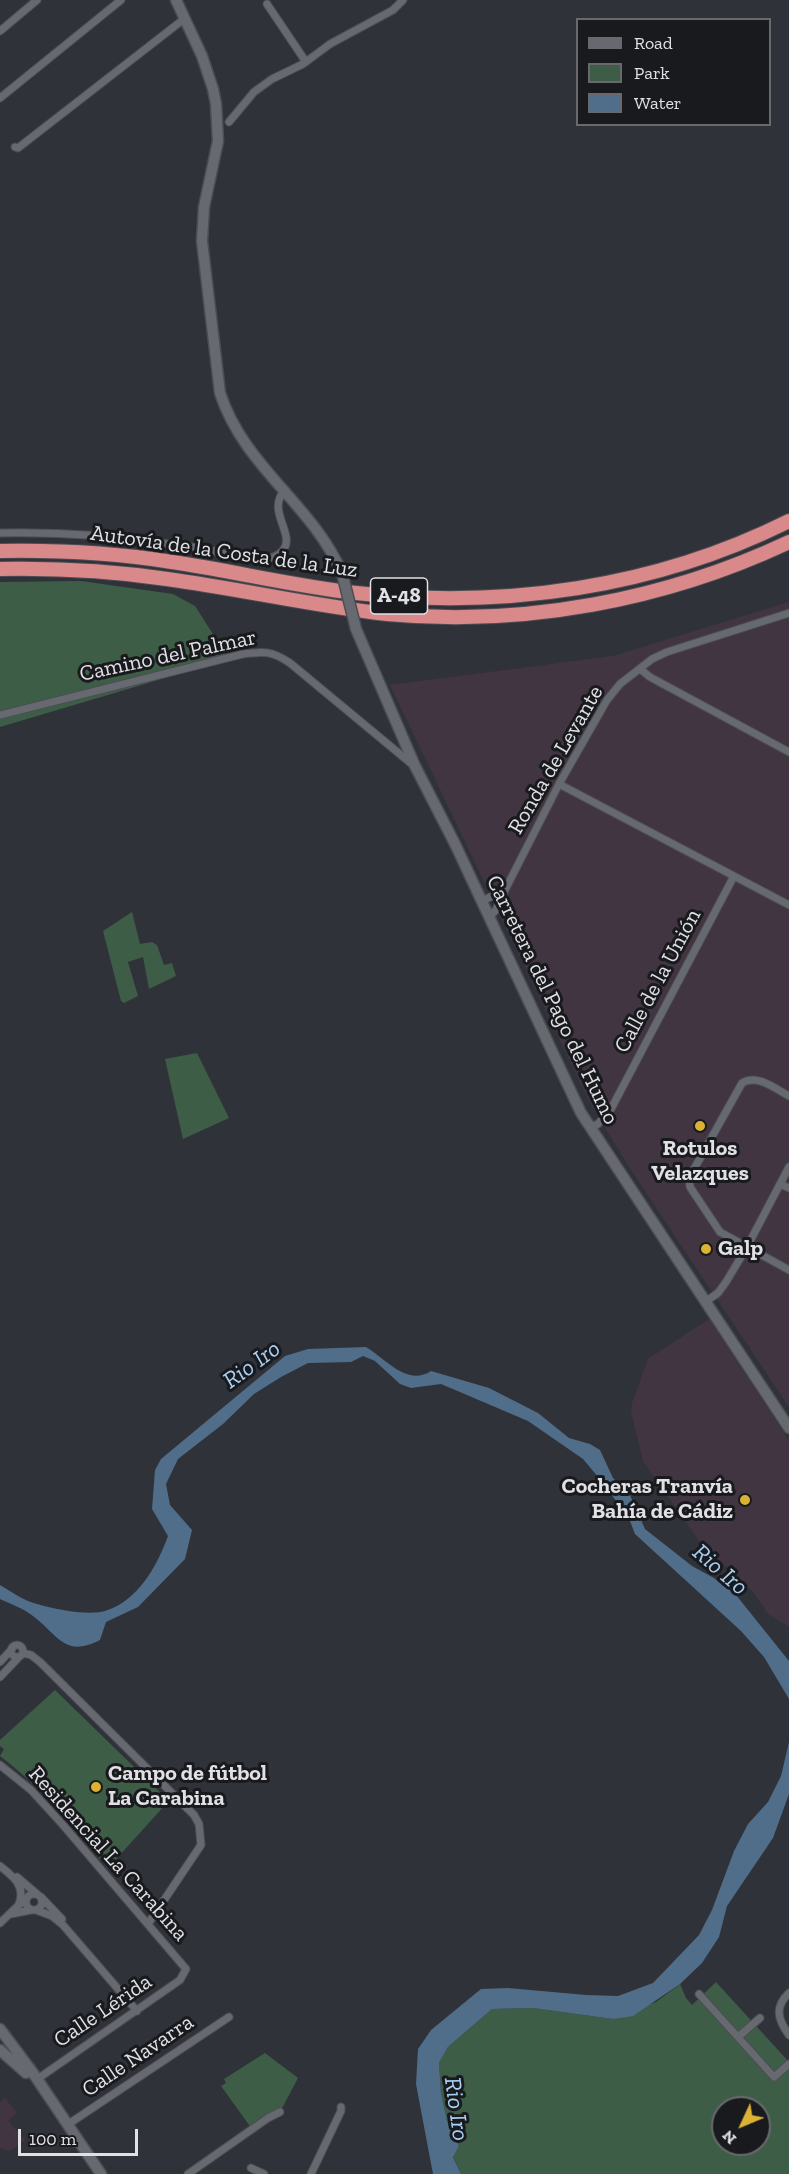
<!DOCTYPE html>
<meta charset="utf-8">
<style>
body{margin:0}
#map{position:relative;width:789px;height:2174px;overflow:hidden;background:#303239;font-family:"Zilla Slab",serif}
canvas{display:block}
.legend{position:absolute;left:576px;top:18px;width:195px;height:108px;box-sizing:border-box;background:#191a1d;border:2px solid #69696d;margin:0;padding:8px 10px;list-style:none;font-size:18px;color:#e0e0e5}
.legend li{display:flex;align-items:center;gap:12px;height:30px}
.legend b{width:30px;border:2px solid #69696d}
.north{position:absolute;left:711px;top:2096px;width:60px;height:60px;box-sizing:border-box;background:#191a1d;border:2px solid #69696d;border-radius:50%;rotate:226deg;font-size:16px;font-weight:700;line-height:24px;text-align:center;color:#e0e0e5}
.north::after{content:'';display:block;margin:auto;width:21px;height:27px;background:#dbb233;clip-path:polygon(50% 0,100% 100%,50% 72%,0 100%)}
.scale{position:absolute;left:18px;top:2129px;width:120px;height:27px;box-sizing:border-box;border:3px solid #e0e0e5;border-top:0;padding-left:8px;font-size:18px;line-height:21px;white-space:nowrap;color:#e0e0e5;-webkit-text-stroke:4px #191a1d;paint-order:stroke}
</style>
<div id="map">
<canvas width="789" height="2174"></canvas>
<ul class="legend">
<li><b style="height:8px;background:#676971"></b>Road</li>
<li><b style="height:16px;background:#3e5d47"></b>Park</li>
<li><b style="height:16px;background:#506d89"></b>Water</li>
</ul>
<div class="north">N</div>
<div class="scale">100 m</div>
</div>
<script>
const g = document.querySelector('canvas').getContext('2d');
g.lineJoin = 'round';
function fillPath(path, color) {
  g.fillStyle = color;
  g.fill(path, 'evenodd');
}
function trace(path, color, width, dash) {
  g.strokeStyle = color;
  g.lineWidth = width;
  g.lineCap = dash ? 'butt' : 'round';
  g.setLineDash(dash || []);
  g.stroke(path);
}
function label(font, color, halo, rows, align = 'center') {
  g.font = font + ' "Zilla Slab",serif';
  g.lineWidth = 6;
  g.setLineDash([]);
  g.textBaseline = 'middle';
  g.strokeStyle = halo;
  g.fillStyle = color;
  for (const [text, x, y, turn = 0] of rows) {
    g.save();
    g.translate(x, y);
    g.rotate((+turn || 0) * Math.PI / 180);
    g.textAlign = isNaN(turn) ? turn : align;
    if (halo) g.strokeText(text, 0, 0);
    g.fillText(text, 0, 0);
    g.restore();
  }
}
fillPath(new Path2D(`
 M789,602v805l-158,-237 -40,-65 -201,-420 223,-29z
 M709,1319l80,122v186l-21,-13 -14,-21 -55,-52 -56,-80 -12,-50 1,-8 16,-44z
 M5,2098l12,15 -9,8 17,19 -15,11 -10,-3v-45z`), '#423542');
fillPath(new Path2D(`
 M81,581l92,13 22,12 34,53 -229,68v-145z
 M132,912l8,32 12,-2 5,3 7,20 8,-2 4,13 -27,13 -6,-32 -15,5 10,34 -14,7 -3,-2 -18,-70z
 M197,1053l32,65 -46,21 -18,-80z
 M55,1690l111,108v6l-58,64c-34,-40 -66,-80 -108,-112l4,-7 -4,-3v-6z
 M716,1982l73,80v112h-328l-8,-18 6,-10 -12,-25 -6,-28 -2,-30 9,-16 44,-38 41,-1 80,11 43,-17 24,-18 6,14 6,7zM723,2108h36v36h-36z
 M265,2053l33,25 -18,34 -28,17 -31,-43 5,-3 -2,-4z`), '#3e5d47');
fillPath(new Path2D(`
 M366,1347c19,11 41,40 65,24l58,17 49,25 31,25 21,6 10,6 13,28 17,17 15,34 47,37 22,12 22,17 53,66v38l-25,-42 -23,-26 -106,-97 -5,-13 -26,-37 -21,-25 -55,-38 -87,-37 -30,4 -11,-4 -25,-23 -12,-5 -12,6 -43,1 -27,14 -27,17 -31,30 -45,35 -12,25 4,21 22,25 -7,29 -47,48 -32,15 -6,18c-35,18 -41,-4 -67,-24 -9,-7 -22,-12 -33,-17v-14c12,7 24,16 37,19 17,5 51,12 68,7 33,-10 52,-45 63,-75l-16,-27 3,-39 6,-11 124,-103 23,-7z
 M789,1742v52l-16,44 -46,68 -8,31 -17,26 -22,21 -47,32 -20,3 -80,-11 -41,1 -44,38 -9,16 2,30 6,28 12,25 -6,11 8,17h-28l-17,-90 2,-35 13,-19 50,-41 27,-1 78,7 32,1 35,-13 46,-48 13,-25 22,-59 14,-27 20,-22 13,-26z`), '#506d89');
const street = new Path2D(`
 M267,4l39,58
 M0,31l37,-31
 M0,98l121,-98
 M229,122l25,-30 18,-13 31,-15 27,-20 63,-34 10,-10
 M15,147l3,1 166,-129
 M0,533c57,-1 111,2 168,11 15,2 30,3 45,7 20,4 48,16 66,3 22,-16 -14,-41 5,-63
 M640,669l10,8 139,75
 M0,715l243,-61c21,-3 29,-3 47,9l123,102
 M559,784l230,121
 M482,901l23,-11
 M489,917l7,-7 9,-20 54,-106 48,-84 13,-16 32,-25 15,-7 122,-39
 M789,1096c-15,-8 -31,-22 -47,-13l-53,95 1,9 30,45 69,38
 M590,1128l8,-4 13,-15 123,-233
 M780,1184l9,4
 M705,1302l13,-9 8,-11 21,-35 42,-80
 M11 1651a6 6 0 1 1 12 0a6 6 0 1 1-12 0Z
 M23,1653l8,2 9,7 154,153 5,9 2,21 -53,79
 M0,1662l12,-13
 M0,1677l19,-20
 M0,1765l31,25 32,35 123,144 -6,11 -144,100
 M0,1866c13,10 26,20 19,38
 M17,1877l21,18
 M26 1902a8 8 0 1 1 16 0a8 8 0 1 1-16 0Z
 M41,1897l21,22
 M36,1910l16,6 11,9 74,86
 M11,1914l20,-4
 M0,1923l22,-21
 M789,1993c-15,14 -11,27 0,42
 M699,1994l75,83 15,-13
 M738,2037l22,-19
 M67,2125l162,-108
 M251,2168l13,6
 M188,2174l80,-56 12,-6
 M311,2174l30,-63v-4`);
const secondary = new Path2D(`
 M176,0l26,56 11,33 3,15 2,37 -14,66 -2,34 18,152c24,74 92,111 122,180
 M356,629l59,137 40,78 126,269 208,315
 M0,2029l33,44 68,101
 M0,2050l26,23`);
const highway = new Path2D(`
 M0,551c58,-1 115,2 172,11 61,9 122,24 184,31 148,16 299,-5 433,-72
 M0,569c56,-1 112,2 167,10 74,10 146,27 220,35 136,13 279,-14 402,-72`);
trace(street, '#4c4d53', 9);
trace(secondary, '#4c4d53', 13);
trace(highway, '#4c4d53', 16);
trace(street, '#676971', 7);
trace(secondary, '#676971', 10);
trace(highway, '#d9898a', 14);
const secondaryBridge = new Path2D(`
 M342,573l14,56`);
trace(secondaryBridge, '#4c4d53', 13, []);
trace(secondaryBridge, '#676971', 10);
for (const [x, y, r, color] of [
 [700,1126,6,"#dbb233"],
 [706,1249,6,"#dbb233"],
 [745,1500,6,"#dbb233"],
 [96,1787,6,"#dbb233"]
]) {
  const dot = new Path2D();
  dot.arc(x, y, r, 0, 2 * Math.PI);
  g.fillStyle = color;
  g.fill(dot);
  trace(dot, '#191a1d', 2);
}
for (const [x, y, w] of [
 [399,596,57]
]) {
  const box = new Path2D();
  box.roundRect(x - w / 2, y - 18, w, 36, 4.5);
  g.fillStyle = '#191a1d';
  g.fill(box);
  trace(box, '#e0e0e5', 1.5);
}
label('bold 21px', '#e0e0e5', null, [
 ["A-48",399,596]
]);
label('22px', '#e0e0e5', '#191a1d', [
 ["Autovía de la Costa de la Luz",224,552,8],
 ["Camino del Palmar",168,656,-12],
 ["Ronda de Levante",556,760,-60],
 ["Calle de la Unión",658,981,-62],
 ["Carretera del Pago del Humo",552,1000,64],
 ["Residencial La Carabina",108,1854,48],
 ["Calle Lérida",103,2011,-34],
 ["Calle Navarra",138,2056,-34]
]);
label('bold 22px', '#e0e0e5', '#191a1d', [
 ["Rotulos",700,1149,"center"],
 ["Velazques",700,1174,"center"],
 ["Galp",718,1249],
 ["Cocheras Tranvía",733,1487,"right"],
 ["Bahía de Cádiz",733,1512,"right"],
 ["Campo de fútbol",108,1774],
 ["La Carabina",108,1799]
], 'left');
label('italic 24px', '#a8d0f6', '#191a1d', [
 ["Rio Iro",252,1365,-36],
 ["Rio Iro",720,1570,41],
 ["Rio Iro",456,2109,82]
]);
</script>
